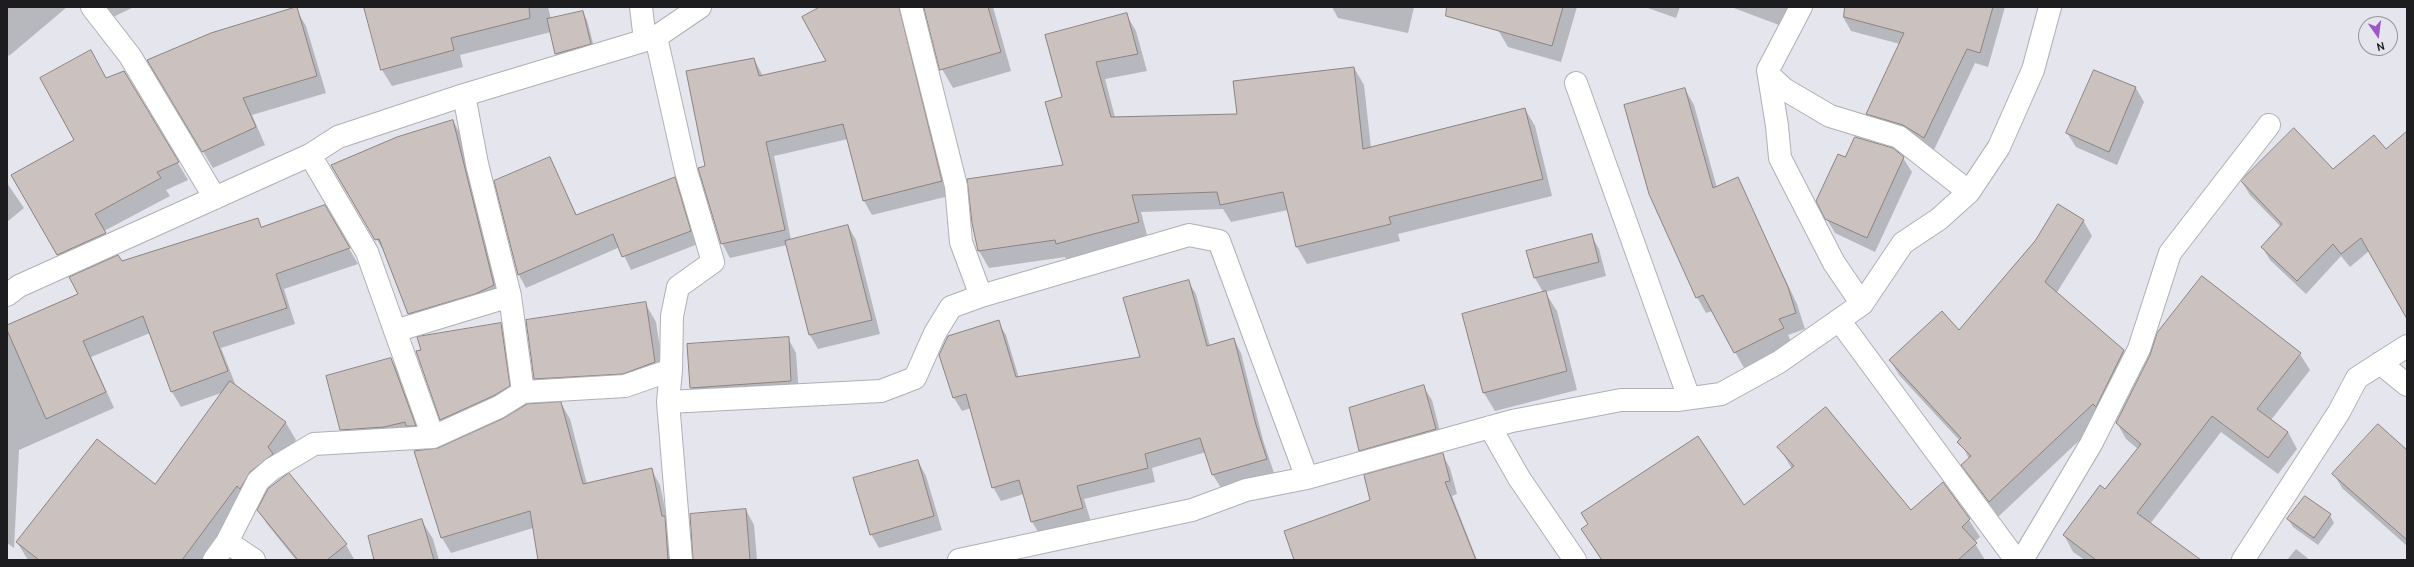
<!DOCTYPE html>
<style>
body{margin:0}
#map{position:relative;width:2414px;height:567px;overflow:hidden;background:#e5e5ee;font-family:Cabin,sans-serif}
canvas{display:block}
.frame{position:absolute;inset:0;border:8px solid #1d1d20;pointer-events:none}
.north{position:absolute;left:2358px;top:16px;width:40px;height:40px;box-sizing:border-box;background:#e5e5ee;border:1px solid #95959c;border-radius:50%;rotate:166deg;font-size:11px;font-weight:700;line-height:16px;text-align:center;color:#1d1d20}
.north::after{content:'';display:block;margin:auto;width:14px;height:18px;background:#9e56c9;clip-path:polygon(50% 0,100% 100%,50% 72%,0 100%)}
</style>
<div id="map">
<canvas width="2414" height="567"></canvas>
<div class="frame"></div>
<div class="north">N</div>
</div>
<script>
const g = document.querySelector('canvas').getContext('2d');
g.lineJoin = 'round';
function fillPath(path, color) {
  g.fillStyle = color;
  g.fill(path, 'evenodd');
}
function trace(path, color, width, dash) {
  g.strokeStyle = color;
  g.lineWidth = width;
  g.lineCap = dash ? 'butt' : 'round';
  g.setLineDash(dash || []);
  g.stroke(path);
}
fillPath(new Path2D(`
 M7,7h60l-58,49 -2,-3z
 M105,7h29l-21,10z
 M365,7h183l3,12 32,-7 4,8 8,31 -35,10 -4,-7 -5,-22 -91,23 3,12 -71,19 -10,-16z
 M822,7h47l62,116 18,73 -77,19 -8,-14 -16,-62 -74,17 17,84 57,-14 8,14 24,94 -62,15 -8,-14 -23,-90 -57,13 -8,-15 -15,-77 47,-107 9,17 64,-15z
 M924,7h69l18,64 -58,17 -11,-19z
 M1332,7h82l-6,26 -70,-15z
 M1505,7h72l-16,55 -53,-15 -10,-17z
 M1645,7h35l-4,11z
 M1731,7h65l-9,21z
 M1846,7h159l-17,60 -13,-4 -42,89 -58,-24 -8,-14 33,-70 -49,-13 -8,-14z
 M296,9l10,17 20,67 -74,22 13,30 -52,23 -55,-90z
 M1126,14l10,17 11,40 -42,8 10,38 123,-2 116,-47 10,17 7,63 154,-39 10,17 17,70 -154,38 2,7 -93,23 -10,-17 -9,-37 -57,12 -8,-13 -82,3 7,27 -81,22 -2,-4 -76,11 -10,-17 -6,-28 91,-58 -1,-67z
 M2094,71l42,17 8,14 -27,63 -41,-18 -9,-14z
 M124,72l64,108 -22,10 4,6 -66,35 11,20 -48,21 -54,-97 62,-35z
 M1685,89l9,16 23,83 20,-10 60,126 8,25 -17,6 4,9 -48,24 -32,-57 -6,2 -9,-16z
 M453,121l9,16 41,165 -85,28 -9,-16 -23,-59 -53,-89z
 M2407,148v168l-38,-65 -19,16 -9,-11 -35,38 -36,-34 -8,-13 19,-20 -31,-32 -8,-13 91,-12 53,-20z
 M1903,158l9,14 -37,80 -40,-19 -9,-15 20,-59z
 M550,159l27,57 97,-37 8,13 16,52 -67,26 -11,-23 -94,41 -7,-13z
 M7,183l17,25 -17,14z
 M325,207l33,57 -74,25 11,35 -74,24 15,38 50,37 10,17 -91,120h-177l-11,-18 138,-57 69,-93 -43,15 -9,-15 -22,-59 -59,24 23,51 -95,42 -5,98 -7,-5v-217l73,-32 41,-32 136,-42 5,8z
 M2083,220l9,16 -36,58 67,57 10,16 -31,52 -104,98 -35,-52 6,-6 -9,-18 -61,-66 -9,-15 69,-29z
 M1591,235l8,14 7,27 -61,16 12,19 20,79 -82,21 -11,-18 59,-101 -8,-14 -8,-27z
 M1188,281l8,13 14,52 24,-7 7,14 22,87 11,33 -53,15 -8,-13 -7,-23 -54,16 3,14 -71,17 7,23 -51,13 -8,-13 -8,-28 -23,7 -8,-14 -22,-79 -9,3 -8,-13 -14,-43 58,-33 8,13 13,43 122,-21z
 M645,303l11,19 9,59 -119,16 -11,-18z
 M501,324l8,14 8,62 -68,34 -8,-14 -24,-68z
 M788,338l8,15 3,42 -100,7 -8,-14 -3,-43z
 M2300,354l10,16 -39,50 17,12 9,17 -19,25 -57,-42 -71,92 47,36h-112l-12,-8 -9,-17 41,-44 33,-42 -12,-10 -9,-16z
 M391,359l8,14 24,67 -74,4 -8,-14z
 M1423,386l9,14 11,43 -75,21 -8,-14z
 M561,403l9,16 17,65 64,-15 9,16 16,75h-137l-6,-32 -82,25 -9,-15 -27,-86 23,-3z
 M1779,447l132,64 58,9 11,17 -6,5 11,18h-384l-19,-31 162,-23 48,-37z
 M2407,451v95l-65,-58 -8,-14z
 M1442,454l8,14 7,26 -5,2 25,64h-182l76,-59z
 M918,461l8,15 16,54 -63,18 -8,-14z
 M289,475l57,70 8,14 -1,1h-57l-29,-36 -9,-14z
 M746,510l8,15 3,35h-64z
 M2330,515l4,8 -16,22 -25,-18 -5,-8z
 M422,521l11,18 6,21h-64z
 M2296,549l14,11h-23z`), '#0003');
const building = new Path2D(`
 M297,7l20,69 -74,22 13,29 -54,25 -55,-92 64,-27z
 M364,7h165l1,11 -79,20 3,12 -73,20z
 M820,7h79l43,174 -79,20 -20,-77 -77,18 19,88 -64,14 -23,-76 7,-2 -19,-95 68,-13 5,18 67,-15 -24,-44z
 M924,7h64l13,45 -61,18z
 M1447,7h116l-11,39 -106,-30z
 M1845,7h148l-13,46 -13,-4 -43,89 -21,-13 -37,-11 38,-81 -60,-16z
 M583,11l8,33 -36,10 -8,-35z
 M1127,13l11,41 -42,8 15,55 126,-3 -4,-33 121,-14 9,82 162,-41 18,71 -154,38 2,7 -95,23 -13,-55 -63,13 -3,-13 -85,3 7,27 -83,22 -1,-4 -77,11 -6,-28 -5,-44 96,-14 -18,-63 17,-5 -17,-62z
 M91,50l15,28 18,-7 55,91 -22,10 4,6 -66,36 11,19 -49,22 -46,-80 63,-35 -34,-62z
 M2094,70l42,17 -27,65 -43,-19z
 M1685,88l28,100 25,-11 50,110 8,26 -17,6 5,9 -50,25 -31,-58 -7,3 -47,-104 -25,-89z
 M453,120l41,165 -19,9 -67,20 -29,-75 -4,1 -44,-75 66,-28z
 M2294,128l39,41 41,-34 12,14 21,-18v188l-46,-81 -20,16 -8,-10 -36,37 -36,-34 21,-23 -41,-43z
 M1855,137l38,11 11,9 -37,81 -42,-19 -9,-18 22,-47 7,3z
 M550,157l26,58 99,-38 16,54 -69,26 -9,-23 -95,41 -24,-94z
 M2058,204l26,16 -39,62 79,68 -28,57 -3,-3 -104,98 -28,-37 10,-9 -14,-14 4,-4 -72,-78 53,-49 17,19 76,-89z
 M325,205l25,43 -74,26 11,34 -74,24 15,39 -57,21 -28,-76 -60,25 23,51 -60,27 -39,-89v-5l71,-31 -9,-17 49,-22 4,6 136,-43 3,9z
 M848,225l24,95 -63,15 -24,-94z
 M1592,234l7,28 -65,16 -8,-27z
 M2202,276l99,77 -44,56 31,23 -20,26 -56,-42 -75,97 64,47h-105l-33,-25 37,-50 5,4 36,-45 -25,-21 34,-68 7,-22z
 M1189,280l18,66 27,-8 22,87 11,34 -55,16 -12,-37 -55,16 3,14 -71,18 6,22 -52,14 -12,-42 -27,8 -26,-94 -13,4 -14,-43 9,-19 51,-16 17,57 124,-20 -17,-59z
 M1546,291l21,80 -84,22 -21,-79z
 M646,302l9,60 -32,12 -89,5 -8,-59z
 M501,323l9,63 -17,10 -53,24 -24,-69 5,-1 -4,-13z
 M789,337l2,44 -101,7 -3,-44z
 M391,358l25,68h-10l-1,-4 -21,5 -44,3 -14,-54z
 M230,381l56,41 -18,25 5,7 -23,18 -10,17 -3,-3 -55,74h-143l-23,-18 81,-103 58,45z
 M1424,385l12,44 -77,22 -10,-43z
 M561,402l22,82 69,-16 10,48h3l3,44h-130l-8,-49 -89,27 -27,-87 24,-3 66,-30 23,-14z
 M1826,407l85,103 32,-28 27,37 -8,8 15,16 -19,17h-356l-21,-31 7,-5 -7,-11 117,-77 46,69 50,-39 -17,-19z
 M2378,424l29,26v90l-75,-66z
 M1443,453l7,28 -5,1 31,78h-182l-10,-29 86,-31 -6,-25z
 M918,460l16,56 -64,19 -17,-57z
 M289,473l58,71 -20,16h-29l-41,-50 11,-21z
 M2305,496l26,18 -17,24 -27,-19z
 M746,509l4,51h-57l-3,-46z
 M422,519l12,41h-60l-6,-24z`);
fillPath(building, '#cbc1be');
trace(building, '#8c8380', 1);
const minor = new Path2D(`
 M92,7l38,49 85,142
 M641,7l4,33
 M911,7l45,179 5,56 20,54
 M1801,7l-33,63 9,56 3,32 54,105 28,41
 M656,37l30,134 27,91 -35,25 -6,29 -1,54 -3,32 13,158
 M1769,75l15,14 46,27 69,21 70,55
 M1576,83l113,315
 M464,95l13,69 33,132 13,96
 M310,155l57,97 66,185
 M7,295l12,-9 291,-131 28,-18 126,-42 192,-58 44,-30
 M1839,320l177,240
 M395,331l115,-35
 M2380,363l27,22
 M668,402l213,-11 34,-13 20,-45 16,-26 30,-11 208,-61 30,6 88,237
 M1490,427l29,51 56,82
 M227,542l27,18
 M214,560l13,-18 31,-61 14,-12 42,-25 119,-7 66,-30 24,-15 102,-6 46,-16
 M959,560l233,-50 54,-20 61,-12 205,-57 109,-21h56l44,-6 58,-32 83,-58 41,-61 36,-24 30,-27 30,-45 34,-77 17,-63
 M2022,560l69,-116 48,-95 31,-96 99,-128
 M2243,560l96,-148 18,-34 50,-32`);
trace(minor, '#afafb7', 24);
trace(minor, '#fff', 22);
</script>
